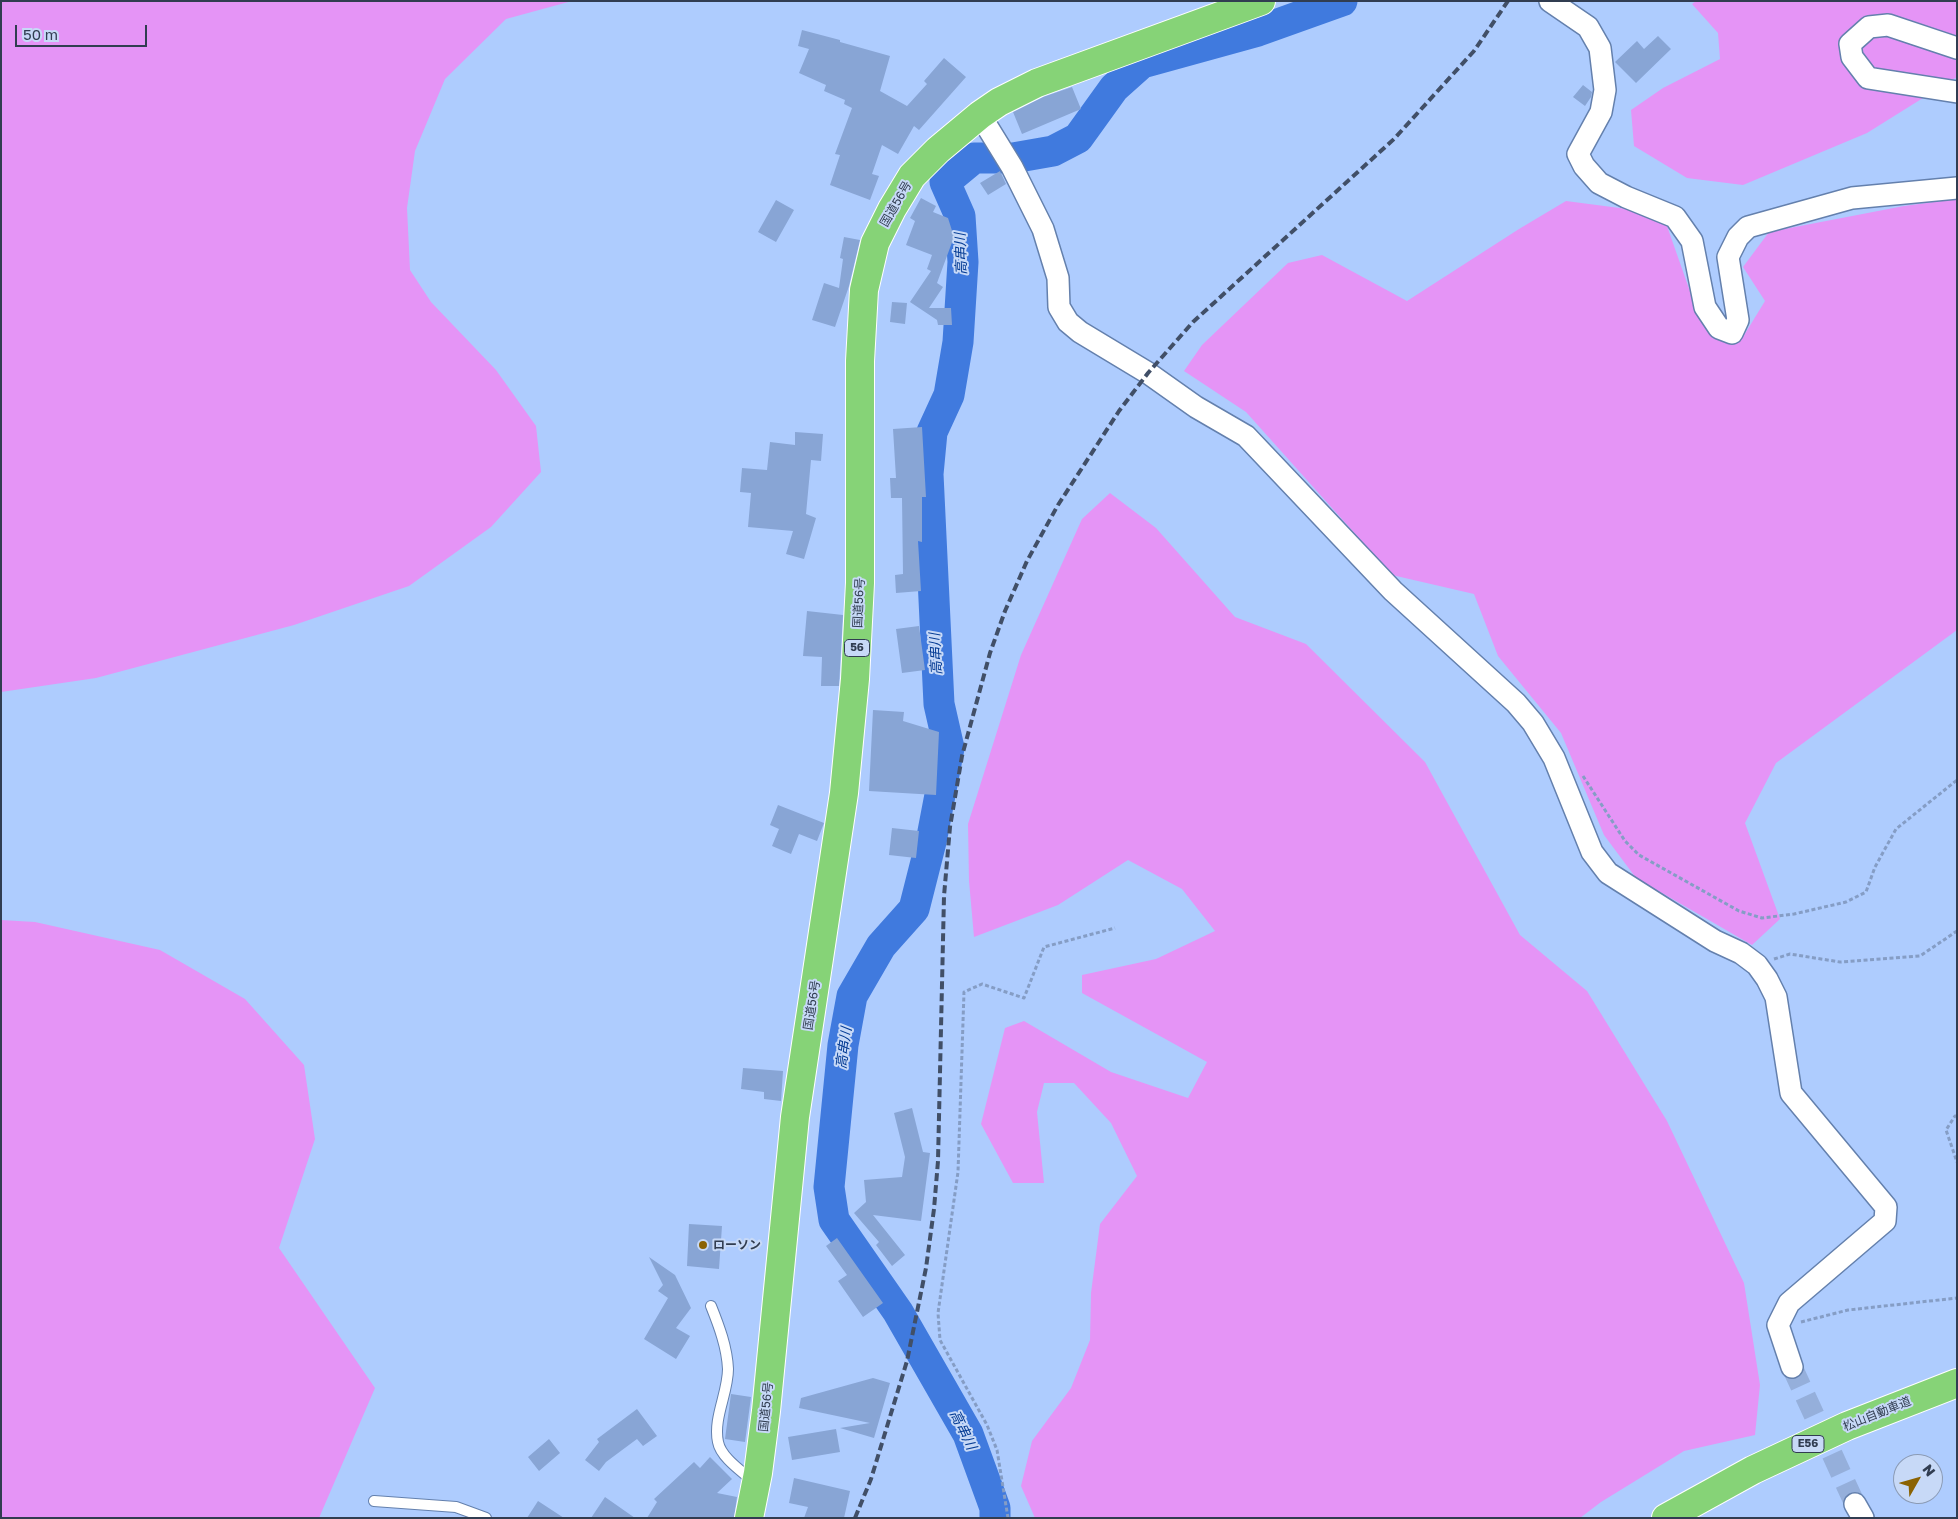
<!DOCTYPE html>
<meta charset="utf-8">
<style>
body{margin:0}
#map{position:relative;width:1958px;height:1519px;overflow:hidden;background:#aeccfe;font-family:"Golos Text",sans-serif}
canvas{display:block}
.frame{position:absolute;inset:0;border:2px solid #313d51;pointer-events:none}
.north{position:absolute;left:1893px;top:1454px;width:50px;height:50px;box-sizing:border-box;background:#c7d9f7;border:1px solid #8b9bb5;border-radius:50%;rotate:52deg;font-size:14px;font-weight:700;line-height:20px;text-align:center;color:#313d51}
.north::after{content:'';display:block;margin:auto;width:18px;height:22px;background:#8b6303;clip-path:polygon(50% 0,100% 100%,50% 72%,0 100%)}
.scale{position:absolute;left:15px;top:25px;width:132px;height:22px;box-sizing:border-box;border:2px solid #313d51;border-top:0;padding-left:6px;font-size:15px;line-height:18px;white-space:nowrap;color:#313d51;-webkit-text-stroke:4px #c7d9f7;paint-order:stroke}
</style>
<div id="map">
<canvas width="1958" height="1519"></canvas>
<div class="frame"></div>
<div class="north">N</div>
<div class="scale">50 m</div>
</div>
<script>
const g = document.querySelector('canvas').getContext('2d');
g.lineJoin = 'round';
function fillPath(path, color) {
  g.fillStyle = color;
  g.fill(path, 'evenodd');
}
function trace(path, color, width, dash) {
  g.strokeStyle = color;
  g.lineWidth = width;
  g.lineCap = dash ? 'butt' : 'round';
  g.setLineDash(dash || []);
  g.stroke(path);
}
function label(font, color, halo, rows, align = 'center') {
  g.font = font + ' "Golos Text","Noto Sans JP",sans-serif';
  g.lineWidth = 4;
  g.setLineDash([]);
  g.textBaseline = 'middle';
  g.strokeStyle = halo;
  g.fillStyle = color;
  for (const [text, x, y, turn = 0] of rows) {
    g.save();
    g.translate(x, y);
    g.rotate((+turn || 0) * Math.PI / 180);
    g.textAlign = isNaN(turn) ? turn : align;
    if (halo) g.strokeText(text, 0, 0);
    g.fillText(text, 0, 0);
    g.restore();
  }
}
fillPath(new Path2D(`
 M1,1h571l-66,18 -61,60 -30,72 -8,57 3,62 21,32 65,68 40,56 5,46 -50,55 -82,59 -115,39 -198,53 -95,14z
 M1696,1h261v78l-2,-1 -88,55 -124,52 -56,-7 -53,-32 -3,-36 32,-22 57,-29 -2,-26 -26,-29z
 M1957,199v431l-181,133 -31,60 35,96 -28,26 -116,-67 -32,-43 -43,-102 -63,-77 -24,-62 -82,-19 -146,-163 -62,-41 18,-26 86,-82 34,-8 85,46 112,-72 47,-28 69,9 32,16 26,74 30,42 20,-5 22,-36 -22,-34 26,-35 135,-26z
 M1110,493l46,35 79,89 71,27 119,118 95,173 67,56 80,130 77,162 16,102 -5,50 -71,16 -83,51 -21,16h-545l-14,-32 11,-45 39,-53 19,-48 1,-47 9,-69 37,-48 -26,-53 -37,-40h-30l-7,29 7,71h-31l-32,-59 24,-96 19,-7 87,51 77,26 19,-36 -125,-69v-18l74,-16 59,-28 -33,-42 -54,-29 -70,45 -84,32 -5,-56 -1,-57 53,-169 61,-136z
 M1,920l34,2 125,28 85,49 59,66 11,74 -36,109 96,140 -56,130h-318z`), '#e594f6');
trace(new Path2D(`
 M995,1518v-10l-27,-74 -70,-122 -64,-92 -5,-33 14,-142 9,-49 29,-50 33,-37 17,-67 18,-94 -10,-44 -11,-230 4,-42 17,-37 9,-53 5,-80 -3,-46 -15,-34 29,-24h39l40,-7 25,-13 36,-50 28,-25 116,-32 84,-30`), '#407ade', 31);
fillPath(new Path2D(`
 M802,30l38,10v2l50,14 -10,35 27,15 20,-22 -3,-3 20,-23 22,19 -47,53 -5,-4 -16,28 -16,-9 -10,29 7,2 -9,24 -40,-15 10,-30 -5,-1 17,-46 -8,-4 1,-4 -21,-9 2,-6 -27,-12 10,-24 -11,-3z
 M1658,36l13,13 -35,34 -21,-21 22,-21 7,8z
 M1583,85l9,7 -1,5 -6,9 -12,-9z
 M1072,87l9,22 -59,25 -9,-22 30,-15z
 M1000,171l6,13 -18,11 -8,-12z
 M921,198l15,8 -3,6 15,6 6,19 -17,46 6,4 -14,21h22l1,17h-14l-1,-5 -27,-18 21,-31 -4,-2 5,-14 -26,-10 9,-24 -5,-3z
 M776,200l18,10 -18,32 -18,-10z
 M844,237l16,3 -11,46 -14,41 -23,-7 12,-37 15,5 4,-29 -3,-1z
 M892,302l15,1 -2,21 -15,-2z
 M922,427l4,70h-4v45l-4,-1 3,50 -25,2 -1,-18 8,-1 -1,-76h-11l-1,-20h6l-3,-49z
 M795,432l28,2 -2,27 -10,-1 -5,54 10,4 -12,41 -18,-5 7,-23 -45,-4 3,-34 -11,-1 2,-24 25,2 3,-28 25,3z
 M807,611l36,4 -4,71h-18l1,-29 -19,-1z
 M919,626l6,44 -23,3 -6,-44z
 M873,710l31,2 -1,9 36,11 -3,63 -67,-4z
 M778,805l46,18 -7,18 -18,-7 -8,20 -19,-8 7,-17 -9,-4z
 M892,828l27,3 -3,27 -27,-3z
 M743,1068l40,3 -2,30 -17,-2v-7l-23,-3z
 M912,1108l11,44 7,1 -9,68 -48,-6 32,40 -13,11 -16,-21 3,-3 -25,-29 12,-11 -2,-22 38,-3 3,-20 -11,-44z
 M689,1224l33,2 -3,43 -32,-3z
 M837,1238l46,65 -20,14 -25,-36 9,-6 -21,-29z
 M649,1257l26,18 16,33 -15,20 14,8 -14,23 -32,-20 24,-41 -10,-7 5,-6z
 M873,1378l17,5 -16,55 -34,-10 30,-5 -71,-15 2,-10z
 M731,1394l20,3 -6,45 -20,-3z
 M637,1409l20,27 -14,10 -6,-7 -31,23 -7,9 -14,-11 14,-18 -2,-3z
 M836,1429l4,23 -48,8 -4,-23z
 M549,1439l11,14 -21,18 -11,-14z
 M710,1457l22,22 -15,14 20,4 -3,21h-87l10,-16 -3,-3 40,-37 6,6z
 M794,1478l56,13 -6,27h-40l4,-11 -19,-4z
 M605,1497l30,21h-44z
 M538,1501l26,17h-37z`), '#88a5d5');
trace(new Path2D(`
 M1792,1367l63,137`), '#95afdb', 21, [21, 11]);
const lane = new Path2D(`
 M711,1306c8,20 16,41 17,63 0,24 -15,49 -10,73 3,16 25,30 36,40
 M374,1501l82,6 30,11`);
const street = new Path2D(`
 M1550,1l38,26 12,21 5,42 -4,22 -23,42 6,12 15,17 27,14 49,20 17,24 13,66 14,21 13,5 6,-13 -10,-63 10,-20 10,-10 104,-29 105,-10
 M1957,48l-69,-23 -19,2 -19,17 2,13 16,21 89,14
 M980,115l32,52 31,62 15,49 1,29 9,15 12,10 68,41 48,34 50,29 147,155 123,112 17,20 21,35 38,94 16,21 107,68 26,12 16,12 10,14 9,18 15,96 95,114 -1,14 -96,82 -11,22 14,42
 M1855,1504l8,14`);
const highway = new Path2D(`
 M749,1518l9,-45 8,-62 29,-294 49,-324 11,-114 5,-96v-222l4,-71 11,-47 17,-34 20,-33 26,-26 42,-35 19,-13 38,-19 224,-82
 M1666,1518l87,-48 94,-44 110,-43`);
trace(lane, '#6480ad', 12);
trace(street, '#6480ad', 24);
trace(highway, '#fff', 30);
trace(new Path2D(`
 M1583,776l42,65 14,14 100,56 23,7 32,-4 52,-12 20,-10 9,-25 21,-38 61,-49
 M1774,959l16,-5 50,8 80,-6 37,-25
 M1957,1116h-2l-9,14 11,32
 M1801,1322l47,-12 109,-12
 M1008,1518l-11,-68 -10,-25 -47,-85 -2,-27 20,-141 6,-180 18,-8 42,14 20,-51 71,-19`), '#859dc5', 3, [4, 2.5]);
trace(lane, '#fff', 10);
trace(street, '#fff', 21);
trace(highway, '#86d377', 28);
trace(new Path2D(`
 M855,1518l16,-39 36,-118 19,-93 8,-59 4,-48 6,-265 6,-69 12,-71 28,-103 15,-42 22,-50 31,-56 61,-94 29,-38 45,-51 201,-183 80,-88 34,-50`), '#414f67', 4, [8, 4]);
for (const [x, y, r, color] of [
 [703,1245,5,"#8b6303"]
]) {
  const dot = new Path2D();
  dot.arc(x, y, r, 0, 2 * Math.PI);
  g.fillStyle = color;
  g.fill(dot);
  trace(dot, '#c7d9f7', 2);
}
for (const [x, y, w] of [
 [857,648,25],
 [1808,1444,32]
]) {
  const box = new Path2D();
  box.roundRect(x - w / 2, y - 8.5, w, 17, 4);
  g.fillStyle = '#c7d9f7';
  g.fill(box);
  trace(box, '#313d51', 1);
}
label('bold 11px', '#313d51', null, [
 ["56",857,648],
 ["E56",1808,1444]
]);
label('12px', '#313d51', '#c7d9f7', [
 ["国道56号",896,204,-60],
 ["国道56号",859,603,-87],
 ["国道56号",812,1005,-81],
 ["国道56号",766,1407,-84],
 ["松山自動車道",1877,1414,-22]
]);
label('bold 12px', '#313d51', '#c7d9f7', [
 ["ローソン",713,1245]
], 'left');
label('italic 14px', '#033a93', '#c7d9f7', [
 ["高串川",961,254,-92],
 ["高串川",936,654,-93],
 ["高串川",844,1048,-82],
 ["高串川",963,1430,64]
]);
</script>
